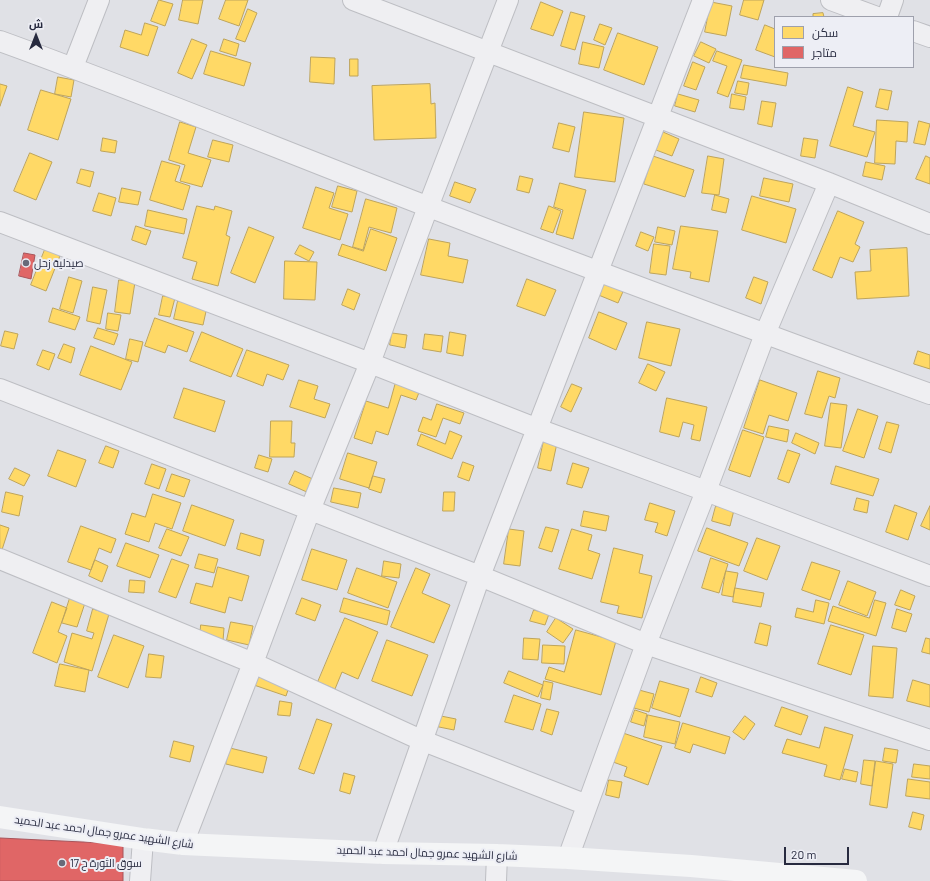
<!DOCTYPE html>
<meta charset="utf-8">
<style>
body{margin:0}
#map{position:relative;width:930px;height:881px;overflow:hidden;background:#e0e1e6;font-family:Barlow,Cairo,sans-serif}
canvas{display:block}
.legend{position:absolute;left:774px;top:16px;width:140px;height:52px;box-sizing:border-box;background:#edeef5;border:1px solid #9ea0ac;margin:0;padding:5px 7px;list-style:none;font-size:12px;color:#272a3f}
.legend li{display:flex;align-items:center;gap:8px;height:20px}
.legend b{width:20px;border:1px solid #9ea0ac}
.north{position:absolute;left:16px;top:16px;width:40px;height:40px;-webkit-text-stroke:3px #edeef5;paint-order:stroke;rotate:0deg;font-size:11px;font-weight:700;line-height:16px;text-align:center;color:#272a3f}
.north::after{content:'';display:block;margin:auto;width:14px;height:18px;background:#272a3f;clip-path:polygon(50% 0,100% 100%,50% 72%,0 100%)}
.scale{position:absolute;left:784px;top:847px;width:65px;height:18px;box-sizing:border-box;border:2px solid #272a3f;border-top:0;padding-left:5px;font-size:12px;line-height:14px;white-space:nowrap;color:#272a3f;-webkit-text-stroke:3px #edeef5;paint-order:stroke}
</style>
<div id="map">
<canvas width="930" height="881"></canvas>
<ul class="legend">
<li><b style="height:11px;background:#ffd966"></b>سكن</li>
<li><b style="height:11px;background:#e06666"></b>متاجر</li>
</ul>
<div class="north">ش</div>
<div class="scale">20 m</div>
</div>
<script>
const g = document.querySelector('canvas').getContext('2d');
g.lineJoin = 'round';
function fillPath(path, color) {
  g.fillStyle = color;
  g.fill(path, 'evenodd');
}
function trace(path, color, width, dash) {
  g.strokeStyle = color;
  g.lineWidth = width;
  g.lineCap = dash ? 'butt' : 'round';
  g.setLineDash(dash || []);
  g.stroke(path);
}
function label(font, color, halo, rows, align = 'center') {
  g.font = font + ' Barlow,Cairo,sans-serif';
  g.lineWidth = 4;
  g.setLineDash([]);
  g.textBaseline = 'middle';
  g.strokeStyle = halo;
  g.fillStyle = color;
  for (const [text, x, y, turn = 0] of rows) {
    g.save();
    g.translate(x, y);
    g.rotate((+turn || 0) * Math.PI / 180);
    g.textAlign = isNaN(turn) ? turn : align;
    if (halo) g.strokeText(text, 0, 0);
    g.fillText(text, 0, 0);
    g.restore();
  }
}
const homes = new Path2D(`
 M159,0l14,4 -8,22 -14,-5z
 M183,0h20l-5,24 -19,-4z
 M226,0h22l-9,26 -20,-7z
 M744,0h20l-6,20 -18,-5z
 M541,2l22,9 -10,25 -22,-7z
 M711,2l21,4 -6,30 -21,-4z
 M248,9l9,4 -12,29 -9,-3z
 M571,12l14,4 -10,34 -14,-4z
 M823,13l1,4h-11v-3z
 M145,23l13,4 -10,29 -28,-9 5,-17 16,5z
 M600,24l12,4 -7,17 -11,-5z
 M765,25l10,4v28l-19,-7z
 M618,33l40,14 -14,38 -40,-15z
 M192,39l15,6 -15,34 -14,-6z
 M224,39l15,5 -3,12 -16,-5z
 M583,42l21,5 -5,21 -20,-4z
 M701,42l15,7 -7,14 -15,-7z
 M211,51l40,12 -7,23 -40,-12z
 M717,51l25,9 -14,37 -11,-4 10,-27 -14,-5z
 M311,57l24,1 -1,26 -24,-2z
 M350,59h8v17h-8z
 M693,62l12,5 -9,23 -12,-4z
 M744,65l44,8 -2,13 -45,-8z
 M58,77l16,3 -3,17 -16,-3z
 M738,81l11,2 -2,12 -12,-2z
 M0,84l7,2 -7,20z
 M430,84l1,20 4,-1 1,35 -62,2 -2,-54z
 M848,87l15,5 -10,34 22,6 -8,25 -37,-11z
 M880,89l12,2 -4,19 -12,-3z
 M41,90l30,9 -13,41 -30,-10z
 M678,94l21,6 -4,12 -20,-6z
 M732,94l14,3 -2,13 -14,-2z
 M762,101l14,2 -4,24 -14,-3z
 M584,112l40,6 -9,64 -40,-5z
 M877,120l31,2 -1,20 -11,-1 -1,23 -20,-1z
 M919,121l11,3 -5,21 -11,-2z
 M180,122l16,5 -8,26 23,7 -9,27 -22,-6 5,-16 -16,-5z
 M559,123l16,4 -6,25 -16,-4z
 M663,132l16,7 -7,17 -16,-6z
 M103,138l14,3 -2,12 -14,-2z
 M804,138l14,2 -3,18 -14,-2z
 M213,140l20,5 -4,17 -21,-5z
 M30,153l22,9 -16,38 -22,-9z
 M653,156l41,14 -9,27 -41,-13z
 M708,156l16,3 -5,36 -17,-2z
 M926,156l4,2v26l-14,-5z
 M162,161l18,5 -5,15 15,5 -7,24 -33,-10z
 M866,162l19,4 -3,14 -19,-4z
 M81,169l13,3 -4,15 -13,-4z
 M520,176l13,3 -4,14 -12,-3z
 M764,178l29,6 -4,18 -29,-6z
 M455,182l21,7 -6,14 -20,-7z
 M560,183l26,7 -13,49 -17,-5 7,-24 -9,-3z
 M338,186l19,5 -5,21 -20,-5z
 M316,187l18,6 -5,15 19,6 -8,26 -37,-12z
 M122,188l19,4 -3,13 -19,-3z
 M99,193l17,5 -5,18 -18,-5z
 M715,195l14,4 -3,14 -14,-3z
 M752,196l44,13 -10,34 -44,-13z
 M366,199l31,9 -6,25 -22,-6 -6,23 -10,-3z
 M197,206l17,4 1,-4 17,5 -6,24 4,2 -12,49 -26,-7 5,-17 -14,-4z
 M549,206l12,5 -8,22 -12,-4z
 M148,210l39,9 -3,15 -39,-8z
 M838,211l26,11 -9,22 5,3 -7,15 -13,-5 -8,21 -19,-8z
 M136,226l15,5 -5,14 -14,-5z
 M681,226l37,5 -9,51 -19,-4 1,-6 -18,-3z
 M249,227l25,10 -19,46 -24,-10z
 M658,227l17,4 -3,14 -17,-3z
 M371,229l26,9 -11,33 -48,-16 4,-11 21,7z
 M641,232l13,5 -6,14 -12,-5z
 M50,237l15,6 -19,48 -15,-6z
 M429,239l21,4 -2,13 20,4 -5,23 -42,-8z
 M654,244l16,2 -4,29 -16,-2z
 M300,245l14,7 -5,9 -14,-7z
 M907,248l2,48 -52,3 -2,-27 16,-1 -1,-21z
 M285,261l32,1 -2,38 -31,-1z
 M69,277l13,4 -9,32 -13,-4z
 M754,277l14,5 -7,22 -15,-6z
 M603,278l22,9 -7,16 -22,-9z
 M527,279l29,11 -11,26 -28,-10z
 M119,280l16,2 -5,32 -15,-2z
 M93,287l14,3 -7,34 -13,-3z
 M348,289l12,5 -6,16 -12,-5z
 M163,296l12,2 -5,19 -11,-2z
 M178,301l29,6 -4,18 -29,-6z
 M53,308l27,9 -5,13 -26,-8z
 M599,312l28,11 -11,27 -27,-12z
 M108,313l13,2 -3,16 -12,-2z
 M155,318l39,14 -7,20 -19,-7 -3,8 -20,-7z
 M647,322l33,7 -9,37 -32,-8z
 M98,328l20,6 -4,11 -20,-7z
 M5,331l13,3 -4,15 -13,-3z
 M202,332l41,17 -12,28 -41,-16z
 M450,332l16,3 -3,21 -16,-3z
 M392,333l15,2 -2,13 -15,-3z
 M425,334l18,2 -2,16 -18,-3z
 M130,339l13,3 -5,20 -12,-3z
 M64,344l11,4 -4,15 -13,-5z
 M91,346l41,16 -11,28 -41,-15z
 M43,350l12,4 -6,16 -12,-5z
 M247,350l42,15 -6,15 -16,-6 -4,12 -26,-10z
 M918,351l12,4v14l-16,-5z
 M648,364l17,8 -9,19 -17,-8z
 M818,371l22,7 -5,20 -6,-2 -7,22 -17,-4z
 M299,380l19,6 -4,13 16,5 -5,14 -35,-11z
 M760,380l37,13 -9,28 -19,-6 -6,19 -19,-6z
 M396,382l24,8 -4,10 -15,-5 -13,40 -12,-4 -4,13 -18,-6 12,-37 22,7z
 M572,384l10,4 -11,24 -10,-5z
 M184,388l41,13 -10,31 -41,-14z
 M667,398l40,9 -7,34 -9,-2 3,-14 -11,-3 -4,15 -19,-5z
 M831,403l16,2 -6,43 -16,-2z
 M437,404l27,9 -4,11 -17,-6 -7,19 -18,-6 5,-14 8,3z
 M858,409l20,7 -14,42 -21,-7z
 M271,421h21l-1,22h4l-1,14h-24z
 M887,422l12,3 -8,28 -12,-4z
 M769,426l20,4 -2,12 -21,-5z
 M743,430l21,7 -14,40 -21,-7z
 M450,431l12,5 -10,23 -35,-14 4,-11 24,10z
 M796,433l23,10 -4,11 -23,-11z
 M544,440l13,3 -6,28 -13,-3z
 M106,446l13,5 -6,17 -14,-5z
 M58,450l28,10 -10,27 -28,-11z
 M788,450l12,4 -11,29 -11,-4z
 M348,453l29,9 -8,26 -29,-9z
 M259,455l13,4 -4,13 -13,-4z
 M463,462l11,4 -5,15 -11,-4z
 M573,463l16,5 -7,20 -15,-4z
 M152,464l14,5 -7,20 -14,-5z
 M836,466l43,13 -6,17 -42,-12z
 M15,468l15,7 -6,11 -15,-7z
 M295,471l20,9 -6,13 -20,-9z
 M172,474l18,6 -6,17 -18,-6z
 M373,476l12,3 -4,14 -12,-4z
 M334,488l27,5 -3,15 -27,-6z
 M6,492l17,4 -4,20 -17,-4z
 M444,492h11l-1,19h-11z
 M153,494l28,9 -9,26 -17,-6 -6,19 -24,-8 7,-21 13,4z
 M857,498l12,3 -2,12 -13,-3z
 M650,503l25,8 -8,25 -12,-4 3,-9 -13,-3z
 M192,505l42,15 -9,26 -42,-15z
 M895,505l22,8 -9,27 -22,-8z
 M716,506l18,4 -4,16 -18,-5z
 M930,506v24l-9,-4z
 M584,511l25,5 -3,15 -25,-5z
 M0,525l9,3 -9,28z
 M81,526l35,13 -5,14 -12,-5 -8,22 -23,-8z
 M546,527l13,3 -7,22 -13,-4z
 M707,528l41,15 -9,23 -41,-15z
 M167,529l22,8 -8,19 -22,-8z
 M509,529l15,2 -4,35 -16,-2z
 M572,529l20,6 -4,15 12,4 -8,25 -33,-10z
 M241,533l23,7 -4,16 -23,-7z
 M757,538l23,8 -13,34 -23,-9z
 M126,543l33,12 -9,23 -33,-12z
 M614,548l29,7 -4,18 13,3 -10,42 -25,-5 2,-7 -18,-4z
 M312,549l35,11 -10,30 -35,-10z
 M199,554l19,5 -4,14 -19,-5z
 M711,558l17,6 -9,29 -17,-5z
 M172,559l17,6 -13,33 -17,-6z
 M95,560l13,6 -6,16 -13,-6z
 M384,561l17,3 -2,14 -17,-2z
 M812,562l28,9 -10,29 -28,-10z
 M218,567l31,9 -7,25 -13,-4 -4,16 -35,-10 6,-20 16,4z
 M357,568l40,14 -9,26 -40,-15z
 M416,568l14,6 -8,19 28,12 -16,38 -43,-16z
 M726,571l12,2 -5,24 -11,-2z
 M130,580l15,1 -1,12 -15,-1z
 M848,581l28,11 -9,24 -28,-11z
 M735,588l29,5 -3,14 -28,-5z
 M901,590l14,6 -5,14 -15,-5z
 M70,598l15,5 -8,24 -15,-4z
 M302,598l19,7 -6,16 -19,-7z
 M344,598l46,13 -3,14 -47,-13z
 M816,600l13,3 -5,21 -29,-7 2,-9 16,4z
 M875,600l11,3 -10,33 -48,-15 5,-15 36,12z
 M52,602l15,6 -9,24 9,4 -10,27 -24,-10z
 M93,609l16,5 -17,57 -28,-9 8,-29 20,6 2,-6 -7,-2z
 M897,609l15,5 -6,18 -14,-4z
 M534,610l15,4 -4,11 -15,-4z
 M345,618l33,14 -20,47 -16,-7 -7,17 -17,-7z
 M556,618l17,11 -10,14 -16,-11z
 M231,622l22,4 -4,19 -22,-5z
 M760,623l11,3 -4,20 -12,-3z
 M201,625l23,3 -1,13 -23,-3z
 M831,625l33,10 -13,40 -33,-11z
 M576,630l40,11 -15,54 -56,-16 4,-12 15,5z
 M114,635l30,11 -16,42 -30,-11z
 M524,638l16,1 -2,21 -15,-1z
 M926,638l4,1v15l-8,-2z
 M387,640l41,15 -16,41 -40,-15z
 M543,645l22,1 -1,18 -22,-1z
 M873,646l24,2 -4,50 -24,-2z
 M149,654l15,2 -3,22 -15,-1z
 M60,664l29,6 -4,22 -30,-6z
 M253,668l38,13 -5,15 -38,-13z
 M509,671l34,14 -5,12 -34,-14z
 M701,677l16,6 -5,14 -16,-5z
 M913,680l17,5v22l-23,-6z
 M544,681l9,2 -3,17 -9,-2z
 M660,681l29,8 -9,28 -28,-9z
 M639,690l15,4 -5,18 -15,-4z
 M514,695l27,9 -8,26 -28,-8z
 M280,701l12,2 -2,13 -12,-1z
 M782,707l26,9 -7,19 -26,-9z
 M547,709l12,3 -7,23 -11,-4z
 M635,710l12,4 -3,12 -13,-4z
 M436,715l20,4 -2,11 -20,-4z
 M648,715l32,7 -5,22 -31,-7z
 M745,716l10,8 -11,16 -11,-8z
 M317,719l15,5 -18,50 -15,-5z
 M683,723l47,14 -5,17 -32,-10 -3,9 -15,-5z
 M825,727l28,8 -13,45 -16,-4 3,-11 -45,-12 5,-14 32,9z
 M623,733l39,13 -14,39 -24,-9 3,-9 -14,-5z
 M174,741l20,5 -4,16 -20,-5z
 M230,748l37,9 -4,16 -37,-9z
 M885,748l13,2 -2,13 -13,-2z
 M864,760l11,1 -3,25 -11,-2z
 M876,761l17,3 -6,44 -17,-3z
 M914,764l16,2v13l-18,-2z
 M845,769l13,3 -2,10 -14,-3z
 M344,773l11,3 -5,18 -10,-3z
 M908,779l22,3v17l-24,-3z
 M609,780l13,2 -3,16 -13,-3z
 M913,812l11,3 -3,15 -12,-3z`);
fillPath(homes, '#ffd966');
trace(homes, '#bea45a', 1);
const shops = new Path2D(`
 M24,253l11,2 -4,24 -12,-3z
 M0,838l123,6v37h-123z`);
fillPath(shops, '#e06666');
trace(shops, '#a8545a', 1);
const street = new Path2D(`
 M353,0l476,183 101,41
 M831,0l46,17
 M887,17l6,-17
 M913,31l17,6
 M0,41c144,52 286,111 429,166 166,64 333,126 501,187
 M73,67l26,-67
 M0,222l370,141 168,66 168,62 224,85
 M0,389l480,187 166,68 284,96
 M0,559l253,104 168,77 166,65
 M183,844l70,-181 57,-153 60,-147 58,-156 80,-207
 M383,853l97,-277 223,-576
 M568,858l78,-214 60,-153 59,-157 64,-151
 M140,881l3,-42
 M496,881l1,-26`);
trace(street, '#bdbec3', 22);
trace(street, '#efeff2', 20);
trace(new Path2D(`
 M0,817l143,22 40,5 200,9 114,2 71,3 123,8 165,15`), '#f4f5f6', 22);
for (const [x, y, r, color] of [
 [26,263,4,"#686a79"],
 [62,863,4,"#686a79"]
]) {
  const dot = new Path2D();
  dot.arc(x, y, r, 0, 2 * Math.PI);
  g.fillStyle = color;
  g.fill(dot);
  trace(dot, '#edeef5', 1.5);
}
label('11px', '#272a3f', '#edeef5', [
 ["صيدلية زحل",34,263],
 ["سوق الثورة ح 17",70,863]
], 'left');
label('11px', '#272a3f', '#edeef5', [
 ["شارع الشهيد عمرو جمال احمد عبد الحميد",104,832,8],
 ["شارع الشهيد عمرو جمال احمد عبد الحميد",427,853,2]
]);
</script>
